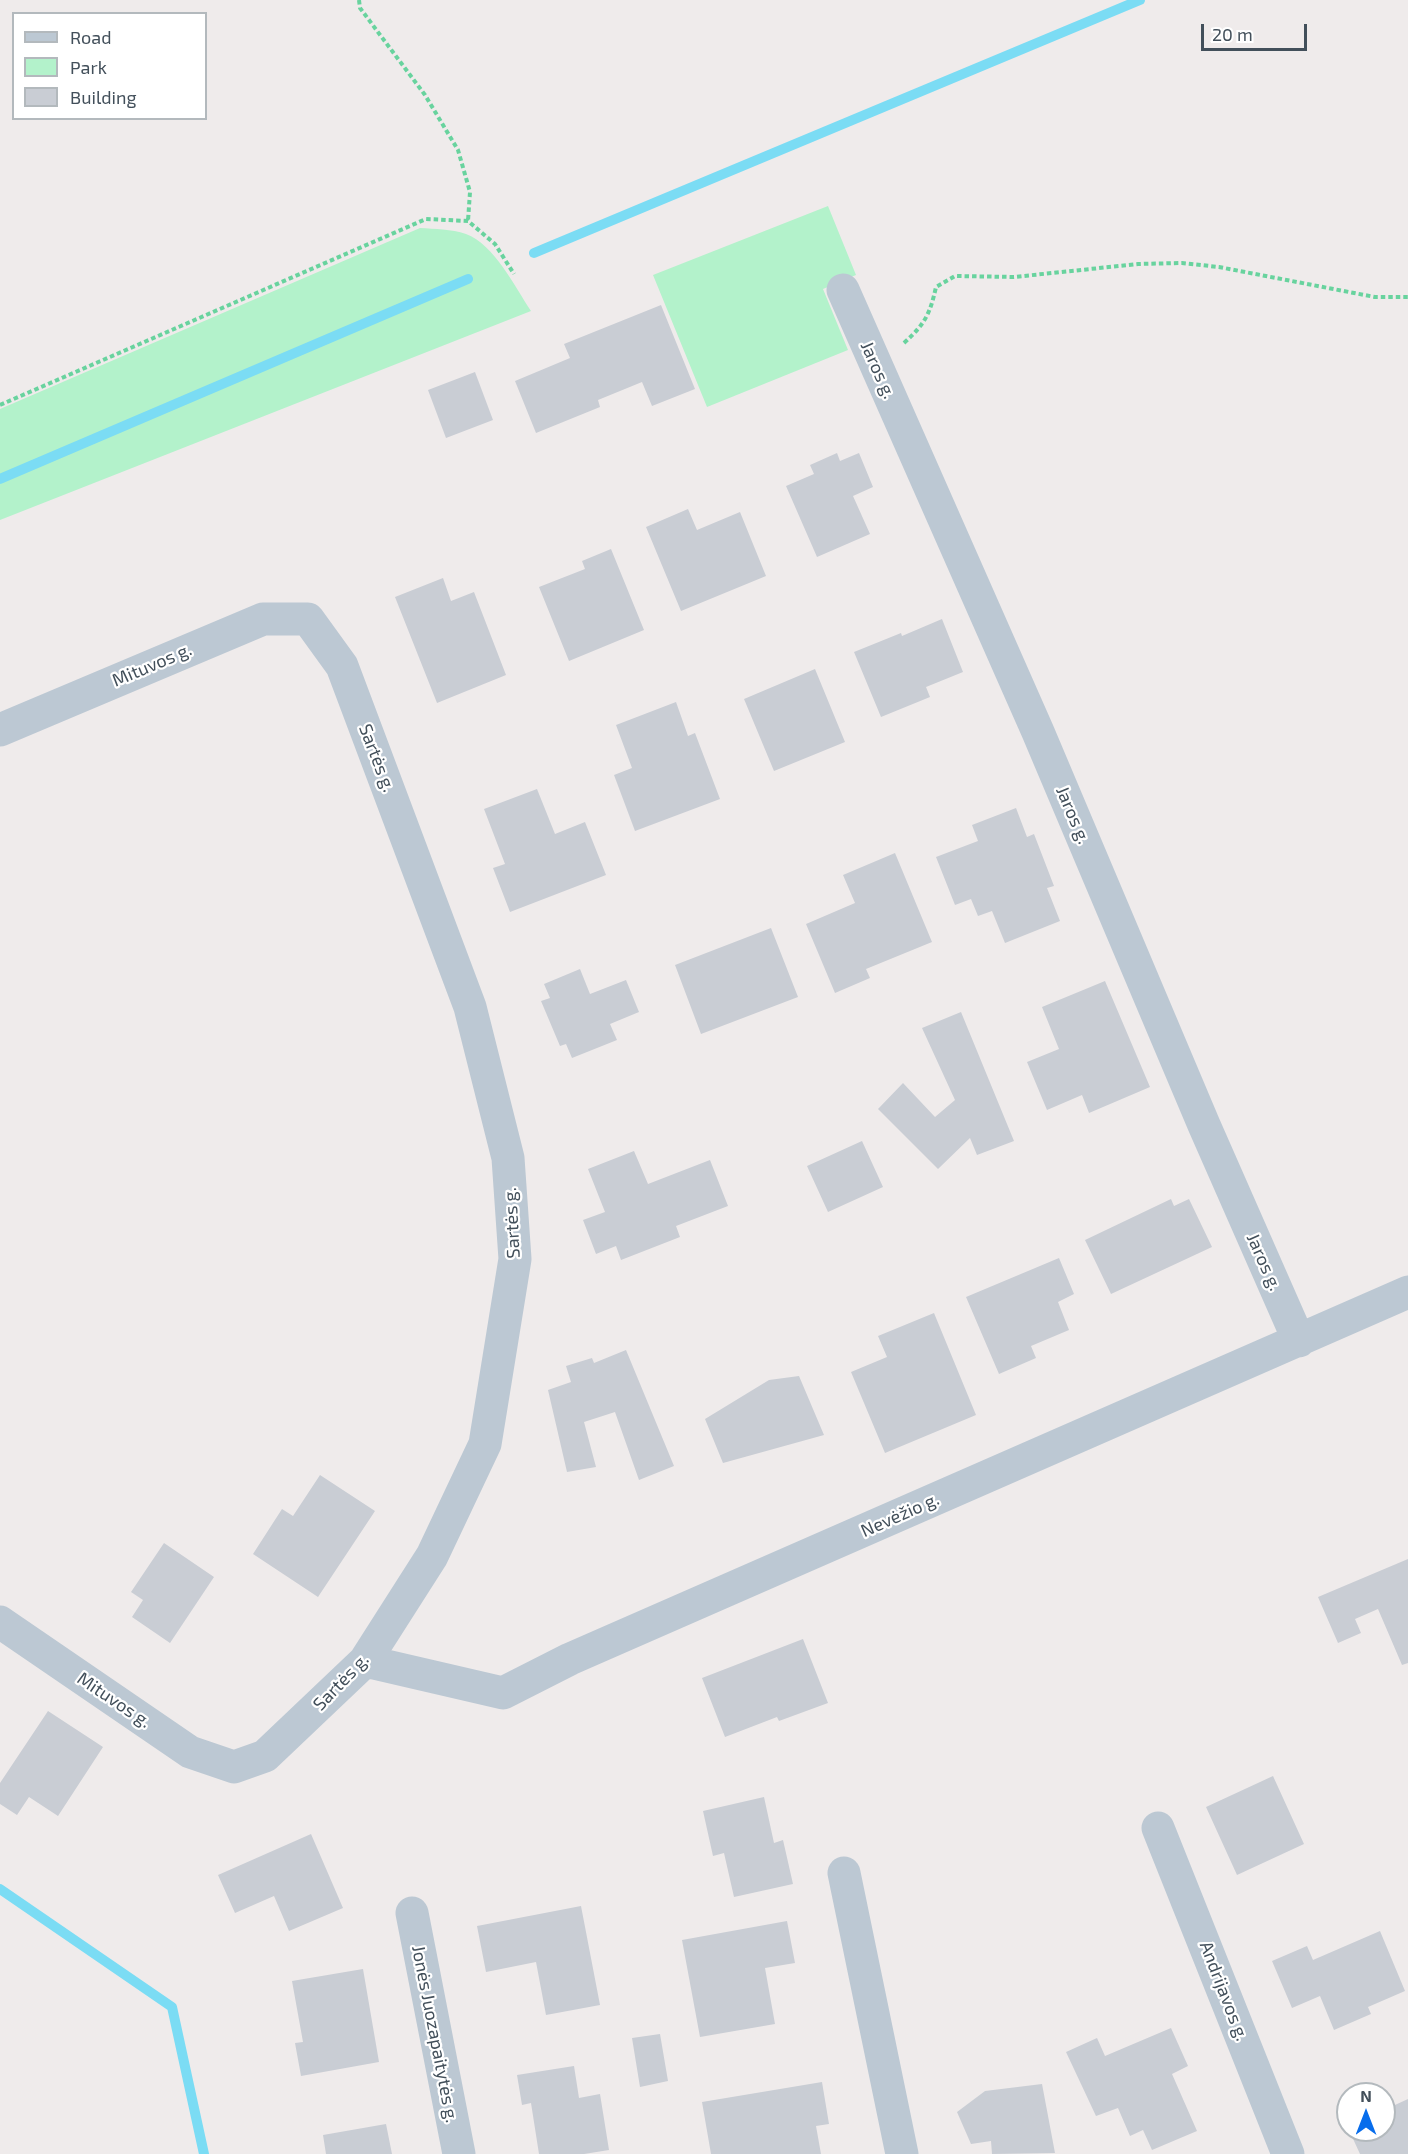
<!DOCTYPE html>
<meta charset="utf-8">
<style>
body{margin:0}
#map{position:relative;width:1408px;height:2154px;overflow:hidden;background:#efebeb;font-family:"Exo 2",sans-serif}
canvas{display:block}
.legend{position:absolute;left:12px;top:12px;width:195px;height:108px;box-sizing:border-box;background:#fff;border:2px solid #b3b9bd;margin:0;padding:8px 10px;list-style:none;font-size:18px;color:#424f5a}
.legend li{display:flex;align-items:center;gap:12px;height:30px}
.legend b{width:30px;border:2px solid #b3b9bd}
.north{position:absolute;left:1336px;top:2082px;width:60px;height:60px;box-sizing:border-box;background:#fff;border:2px solid #b3b9bd;border-radius:50%;rotate:0deg;font-size:16px;font-weight:700;line-height:24px;text-align:center;color:#424f5a}
.north::after{content:'';display:block;margin:auto;width:21px;height:27px;background:#076dec;clip-path:polygon(50% 0,100% 100%,50% 72%,0 100%)}
.scale{position:absolute;left:1201px;top:24px;width:106px;height:27px;box-sizing:border-box;border:3px solid #424f5a;border-top:0;padding-left:8px;font-size:18px;line-height:21px;white-space:nowrap;color:#424f5a;-webkit-text-stroke:4px #fff;paint-order:stroke}
</style>
<div id="map">
<canvas width="1408" height="2154"></canvas>
<ul class="legend">
<li><b style="height:8px;background:#bcc8d3"></b>Road</li>
<li><b style="height:16px;background:#b3f2cb"></b>Park</li>
<li><b style="height:16px;background:#c9cdd4"></b>Building</li>
</ul>
<div class="north">N</div>
<div class="scale">20 m</div>
</div>
<script>
const g = document.querySelector('canvas').getContext('2d');
g.lineJoin = 'round';
function fillPath(path, color) {
  g.fillStyle = color;
  g.fill(path, 'evenodd');
}
function trace(path, color, width, dash) {
  g.strokeStyle = color;
  g.lineWidth = width;
  g.lineCap = dash ? 'butt' : 'round';
  g.setLineDash(dash || []);
  g.stroke(path);
}
function label(font, color, halo, rows, align = 'center') {
  g.font = font + ' "Exo 2",sans-serif';
  g.lineWidth = 4.5;
  g.setLineDash([]);
  g.textBaseline = 'middle';
  g.strokeStyle = halo;
  g.fillStyle = color;
  for (const [text, x, y, turn = 0] of rows) {
    g.save();
    g.translate(x, y);
    g.rotate((+turn || 0) * Math.PI / 180);
    g.textAlign = isNaN(turn) ? turn : align;
    if (halo) g.strokeText(text, 0, 0);
    g.fillText(text, 0, 0);
    g.restore();
  }
}
fillPath(new Path2D(`
 M828,206l28,69 -33,14 25,61 -141,57 -54,-132z
 M420,228c15,1 31,1 46,6 28,10 49,53 65,77l-531,209v-111z`), '#b3f2cb');
trace(new Path2D(`
 M534,253l606,-253
 M0,479l468,-200
 M0,1889l172,118 32,147`), '#7bdcf4', 10);
fillPath(new Path2D(`
 M661,305l34,84 -43,17 -10,-24 -44,18 2,7 -64,26 -21,-52 55,-23 -6,-14z
 M475,372l18,48 -47,18 -18,-48z
 M837,453l3,8 19,-8 14,34 -20,9 17,38 -53,23 -31,-71 28,-12 -4,-9z
 M688,509l9,21 43,-18 26,64 -85,35 -35,-84z
 M611,549l33,81 -75,31 -30,-74 46,-18 -3,-8z
 M443,578l8,23 23,-9 32,83 -69,28 -42,-106z
 M942,619l21,53 -37,15 4,10 -49,20 -27,-65 47,-19 1,3z
 M815,669l30,73 -71,29 -30,-72z
 M676,702l12,34 7,-3 25,66 -85,32 -21,-56 18,-7 -16,-43z
 M537,789l18,45 30,-12 21,53 -96,37 -17,-44 12,-4 -21,-55z
 M1016,808l11,29 7,-3 20,52 -7,2 13,33 -55,22 -13,-32 -14,5 -7,-17 -16,6 -19,-48 42,-16 -6,-16z
 M895,853l37,89 -66,27 4,9 -35,15 -29,-69 49,-21 -12,-28z
 M771,928l27,69 -97,37 -26,-69z
 M580,969l10,25 36,-14 13,32 -29,12 7,16 -45,18 -6,-14 -6,2 -19,-45 9,-3 -6,-14z
 M1105,981l45,106 -61,26 -7,-18 -35,15 -20,-48 32,-13 -17,-42z
 M961,1012l53,129 -37,14 -7,-17 -32,31 -60,-60 25,-26 32,34 20,-17 -33,-72z
 M862,1141l21,46 -55,25 -21,-46z
 M634,1151l14,33 62,-24 18,46 -52,20 4,11 -59,23 -5,-14 -20,8 -13,-34 22,-8 -17,-43z
 M1171,1199l3,7 15,-7 23,48 -101,47 -26,-54z
 M1059,1258l15,36 -16,8 11,28 -38,16 5,12 -37,16 -33,-77z
 M934,1313l42,102 -91,38 -34,-81 36,-15 -9,-21z
 M626,1350l48,116 -35,14 -24,-68 -31,10 12,45 -29,5 -19,-82 23,-8 -5,-16 26,-8 2,5z
 M799,1376l25,59 -101,28 -18,-44 64,-39z
 M320,1475l55,36 -57,86 -65,-43 29,-45 11,7z
 M164,1543l50,34 -44,66 -38,-26 11,-17 -12,-8z
 M1408,1559v104l-6,2 -24,-56 -23,10 6,14 -23,10 -20,-46z
 M803,1639l25,64 -49,18 -2,-4 -52,20 -23,-59z
 M48,1711l55,36 -45,69 -29,-19 -12,18 -17,-11v-21z
 M1273,1776l31,68 -67,31 -31,-68z
 M764,1797l10,46 9,-3 10,44 -59,13 -10,-44 -11,3 -10,-45z
 M311,1834l32,74 -54,23 -15,-35 -39,17 -17,-38z
 M581,1906l19,99 -54,10 -10,-53 -50,10 -9,-46z
 M787,1921l8,42 -30,5 10,56 -75,13 -18,-97z
 M1380,1931l25,60 -37,16 3,7 -37,16 -14,-34 -28,12 -20,-47 35,-15 6,14z
 M363,1969l16,93 -78,14 -6,-33 8,-1 -11,-61z
 M1171,2028l17,38 -16,8 25,57 -45,19 -9,-20 -13,6 -12,-28 -22,8 -30,-64 31,-14 8,18z
 M660,2034l8,47 -28,6 -8,-49z
 M574,2066l5,32 21,-4 9,56 -25,4h-45l-8,-51 -9,2 -5,-30z
 M822,2082l7,42 -13,2 5,28h-110l-9,-52z
 M1042,2084l13,69 -63,1 -1,-13 -20,3 -14,-32 28,-21z
 M1408,2099v55h-48l-11,-24h35v-20z
 M386,2124l6,30h-66l-3,-19z`), '#c9cdd4');
trace(new Path2D(`
 M359,0l1,8 65,87 33,55 12,42 -2,29
 M904,343c21,-19 26,-29 32,-56l19,-11 59,1 124,-13 44,-1 37,4 156,30h33
 M0,405l426,-186 42,2 27,23 19,30`), '#68d39e', 4, [4.5, 3]);
trace(new Path2D(`
 M843,290l195,442 166,393 95,216
 M0,730l263,-111h45l34,47 128,341 38,151 7,101 -30,185 -53,112 -67,105 -100,95 -31,11 -44,-15 -190,-130
 M365,1661l138,32 67,-34 838,-367
 M1158,1828l130,326
 M844,1873l58,281
 M412,1913l47,241`), '#bcc8d3', 33);
label('18px', '#424f5a', '#fff', [
 ["Jaros g.",878,370,66],
 ["Mituvos g.",152,665,-23],
 ["Sartės g.",377,758,69],
 ["Jaros g.",1073,815,67],
 ["Sartės g.",512,1223,-93],
 ["Jaros g.",1264,1262,66],
 ["Nevėžio g.",900,1515,-24],
 ["Sartės g.",341,1682,-46],
 ["Mituvos g.",114,1700,34],
 ["Andrijavos g.",1224,1991,69],
 ["Jonės Juozapaitytės g.",435,2034,79]
]);
</script>
